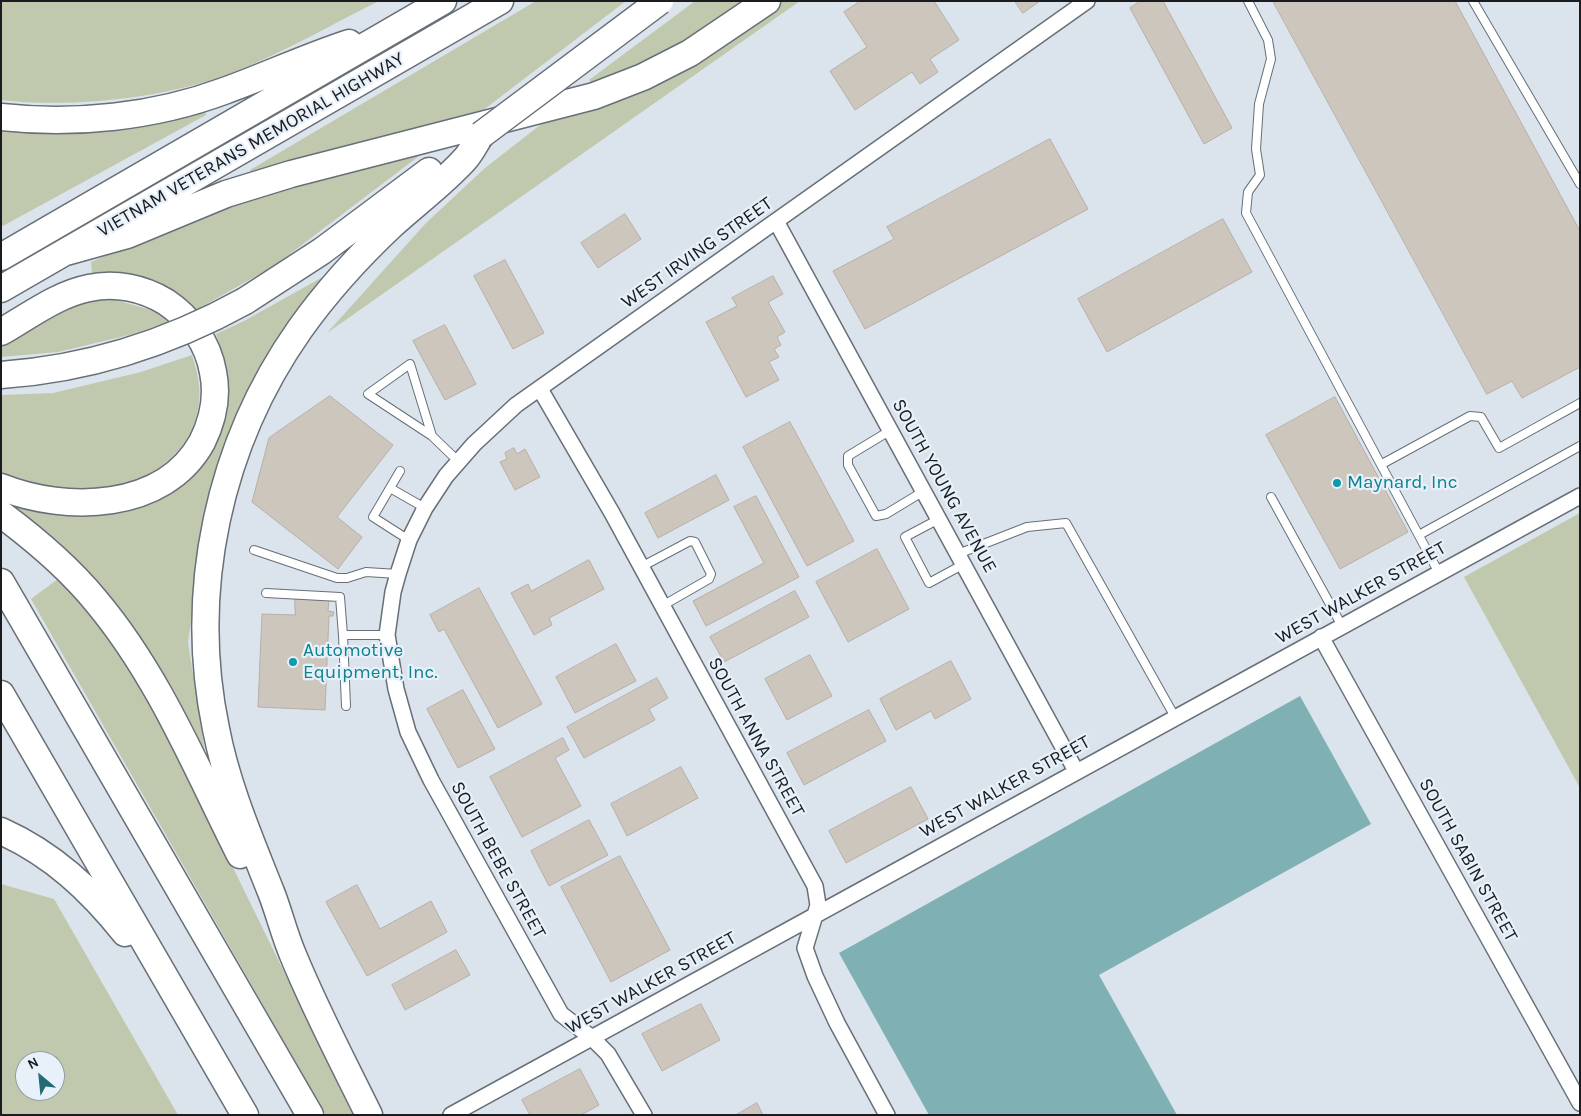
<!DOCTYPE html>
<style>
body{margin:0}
#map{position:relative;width:1581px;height:1116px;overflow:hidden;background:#dbe3ed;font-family:Karla,sans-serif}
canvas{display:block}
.frame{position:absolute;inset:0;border:2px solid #1a1c20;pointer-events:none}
.north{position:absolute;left:15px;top:1051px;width:50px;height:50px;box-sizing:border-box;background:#e8f1fa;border:1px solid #969ca3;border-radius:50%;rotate:332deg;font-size:14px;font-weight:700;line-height:20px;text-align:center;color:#1a1c20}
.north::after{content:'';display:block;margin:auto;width:18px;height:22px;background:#226b77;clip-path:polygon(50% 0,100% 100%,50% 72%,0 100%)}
</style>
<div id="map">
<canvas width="1581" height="1116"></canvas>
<div class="frame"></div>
<div class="north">N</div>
</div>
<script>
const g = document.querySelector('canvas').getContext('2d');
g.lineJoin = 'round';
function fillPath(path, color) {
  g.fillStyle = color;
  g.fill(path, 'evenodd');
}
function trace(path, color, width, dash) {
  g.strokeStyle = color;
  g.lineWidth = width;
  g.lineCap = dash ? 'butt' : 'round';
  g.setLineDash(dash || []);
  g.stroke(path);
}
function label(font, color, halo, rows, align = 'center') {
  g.font = font + ' Karla,sans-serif';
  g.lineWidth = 4.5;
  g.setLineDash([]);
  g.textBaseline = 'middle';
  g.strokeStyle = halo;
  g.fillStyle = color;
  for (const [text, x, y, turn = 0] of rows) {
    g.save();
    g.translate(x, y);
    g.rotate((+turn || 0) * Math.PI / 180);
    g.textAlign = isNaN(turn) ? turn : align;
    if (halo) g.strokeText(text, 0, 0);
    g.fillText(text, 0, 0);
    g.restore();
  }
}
fillPath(new Path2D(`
 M1,1h376v1c-48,24 -100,54 -151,73 -66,24 -155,33 -225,25z
 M536,1h90l-148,113 -225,61 -3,-5z
 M695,1h57l-69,45 -89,41 -5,-7z
 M783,1h17l-473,332 99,-110 59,-55 59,-46 200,-93z
 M205,110l1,5 -205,112v-96c68,4 140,3 204,-21z
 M423,153l-149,113 -80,45 -91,-38 -11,1 -1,-12 101,-43 89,-33z
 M337,269l-104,163 -24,62 -21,148 18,117 -44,-86 -44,-62 -50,-60 -58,-48 98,7 108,-69c17,-38 12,-68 0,-107l28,-13z
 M108,298l40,11 23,12 -42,14 -71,17 -57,5v-11l82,-45z
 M192,355c3,10 6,20 7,30 2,18 -3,40 -13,55 -39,60 -125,56 -185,33v-78l52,-2 88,-21z
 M1580,513v275l-116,-211z
 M58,579c76,70 117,169 161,260 45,92 90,184 135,276h-28l-295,-516z
 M1,884l53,15 124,216h-177zM25,1061h30v30h-30z`), '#c0c9ae');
fillPath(new Path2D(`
 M1300,696l71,128 -272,151 78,140h-248l-90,-162z`), '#7fb1b4');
const building = new Path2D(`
 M861,1h73l25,39 -29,19 8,13 -18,12 -8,-12 -57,38 -25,-39 37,-24 -23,-35z
 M1015,1h25l-17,12z
 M1141,1h22l69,127 -28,16 -74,-136z
 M1273,1h182l125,230v136l-58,31 -10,-17 -25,13z
 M1050,139l38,70 -223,120 -32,-58 61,-32 -7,-12z
 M625,214l16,25 -43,29 -17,-25z
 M1223,219l29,53 -145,80 -29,-53z
 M505,260l39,73 -31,16 -39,-73z
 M773,276l10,18 -15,8 17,30 -8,5 4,8 -7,4 5,8 -10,5 10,18 -33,17 -40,-75 31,-16 -5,-8z
 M445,325l31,59 -31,16 -32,-59z
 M330,396l63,49 -56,72 25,20 -24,32 -86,-67 17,-64z
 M1335,397l73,135 -68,37 -74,-134z
 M790,422l64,119 -47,25 -64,-119z
 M514,448l3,6 8,-5 15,28 -25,13 -15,-28 7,-3 -2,-6z
 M716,475l13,25 -71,38 -13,-25z
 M756,496l43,81 -93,49 -13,-25 71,-38 -30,-56z
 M877,549l32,60 -61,33 -32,-60z
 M589,560l15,29 -55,29 3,7 -18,10 -23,-42 17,-9 3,7z
 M479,588l63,116 -44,24 -54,-99 -5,3 -9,-17z
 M795,591l14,26 -85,45 -14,-25z
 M295,599l34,1 -1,11 6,1 -1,4h-4l-4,94 -67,-3 4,-93 33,1z
 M616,644l20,37 -61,32 -19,-36z
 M810,655l22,41 -45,24 -22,-41z
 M951,661l20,38 -36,20 -4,-8 -35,19 -16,-31z
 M657,678l11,20 -19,11 6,11 -71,38 -17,-31z
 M463,690l32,59 -37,19 -31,-59z
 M869,710l17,31 -82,44 -17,-32z
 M563,738l6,12 -14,8 26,48 -59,31 -32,-60z
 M681,767l17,31 -71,38 -16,-32z
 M911,787l17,32 -82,44 -17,-32z
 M589,820l19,35 -59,31 -18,-35z
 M620,856l50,94 -59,32 -50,-95z
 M357,885l23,44 51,-28 16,31 -80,44 -41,-74z
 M456,950l14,25 -65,35 -13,-25z
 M701,1004l19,36 -58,31 -20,-37z
 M580,1069l19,36 -18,10h-51l-8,-15z
 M757,1103l6,12h-27z`);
fillPath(building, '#cdc6bd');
trace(building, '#b6afa6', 1);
const lane = new Path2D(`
 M1248,1l20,39 3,19 -12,45 -3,45 4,26 -12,17 -2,21 193,360
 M1473,1l107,183
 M891,430l-43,26v9l28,51 10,-2 38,-23
 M432,436l-22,-72 -42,30 64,42 27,26
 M1382,464l88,-48 11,1 18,31 81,-45
 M400,471l-27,46 36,23
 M390,488l35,20
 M1271,497l71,129
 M939,519l-34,18 24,46 35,-19
 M1419,535l161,-89
 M254,550l83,28h10l19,-6 32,2
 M958,554l69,-27 39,-4 109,194
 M641,567l49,-26 5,1 16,32 -2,5 -47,27
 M266,593l74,4 3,38
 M346,706l-3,-71h44`);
const street = new Path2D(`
 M776,221l300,550
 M540,389l72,124 203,373 3,19 -13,43 10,28 22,47 50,92
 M1321,637l259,466
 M451,1115l1129,-619
 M644,1115l-36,-61 -16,-16 -31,-24 -130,-234 -23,-48 -12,-43 -9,-54 6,-43 5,-18 11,-34 16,-32 21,-32 28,-32 42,-39 571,-404`);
const highway = new Path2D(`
 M1,117c74,8 153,0 223,-26 42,-15 82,-34 125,-48
 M66,252l61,-17 99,-41 65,-20 303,-78 49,-19 47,-24 77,-52
 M1,257l442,-256
 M1,289l499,-288
 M245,301l77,-50 107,-80
 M1,332c28,-16 57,-38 88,-44 26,-6 54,0 77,14 24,16 42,41 47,70 5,24 0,48 -11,70 -38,69 -136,71 -201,45
 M1,514c35,26 68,54 95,87 63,75 100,167 144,254
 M1,582l309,533
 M1,694l244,421
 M1,831c51,23 89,58 124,102
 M369,1115c-26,-53 -54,-106 -76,-160 -9,-21 -14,-43 -22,-63 -21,-53 -44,-106 -55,-163 -29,-139 3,-285 84,-400 27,-38 59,-73 92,-104 23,-21 55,-45 74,-67 6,-7 10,-16 15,-23`);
trace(lane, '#676f77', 10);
trace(street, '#676f77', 18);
trace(highway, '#676f77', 29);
trace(lane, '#fff', 8);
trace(street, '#fff', 15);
trace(highway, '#fff', 26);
const highwayBridge = new Path2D(`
 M481,135l179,-134
 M1,375c87,-6 168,-32 244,-74`);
trace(highwayBridge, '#676f77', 29, []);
trace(highwayBridge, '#fff', 26);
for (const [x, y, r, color] of [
 [1337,483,5,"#0f9aa8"],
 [293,662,5,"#0f9aa8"]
]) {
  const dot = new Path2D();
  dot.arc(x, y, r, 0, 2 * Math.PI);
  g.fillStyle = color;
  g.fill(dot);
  trace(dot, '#e8f1fa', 2);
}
label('19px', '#1a1c20', '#e8f1fa', [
 ["VIETNAM VETERANS MEMORIAL HIGHWAY",251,145,-30],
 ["WEST IRVING STREET",697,253,-35],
 ["SOUTH YOUNG AVENUE",944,486,61],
 ["WEST WALKER STREET",1361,593,-29],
 ["SOUTH ANNA STREET",756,737,61],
 ["WEST WALKER STREET",1005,787,-29],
 ["SOUTH BEBE STREET",498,860,61],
 ["SOUTH SABIN STREET",1468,860,61],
 ["WEST WALKER STREET",651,983,-29]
]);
label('19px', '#0d838f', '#e8f1fa', [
 ["Maynard, Inc",1347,483],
 ["Automotive",303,651],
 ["Equipment, Inc.",303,673]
], 'left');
</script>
